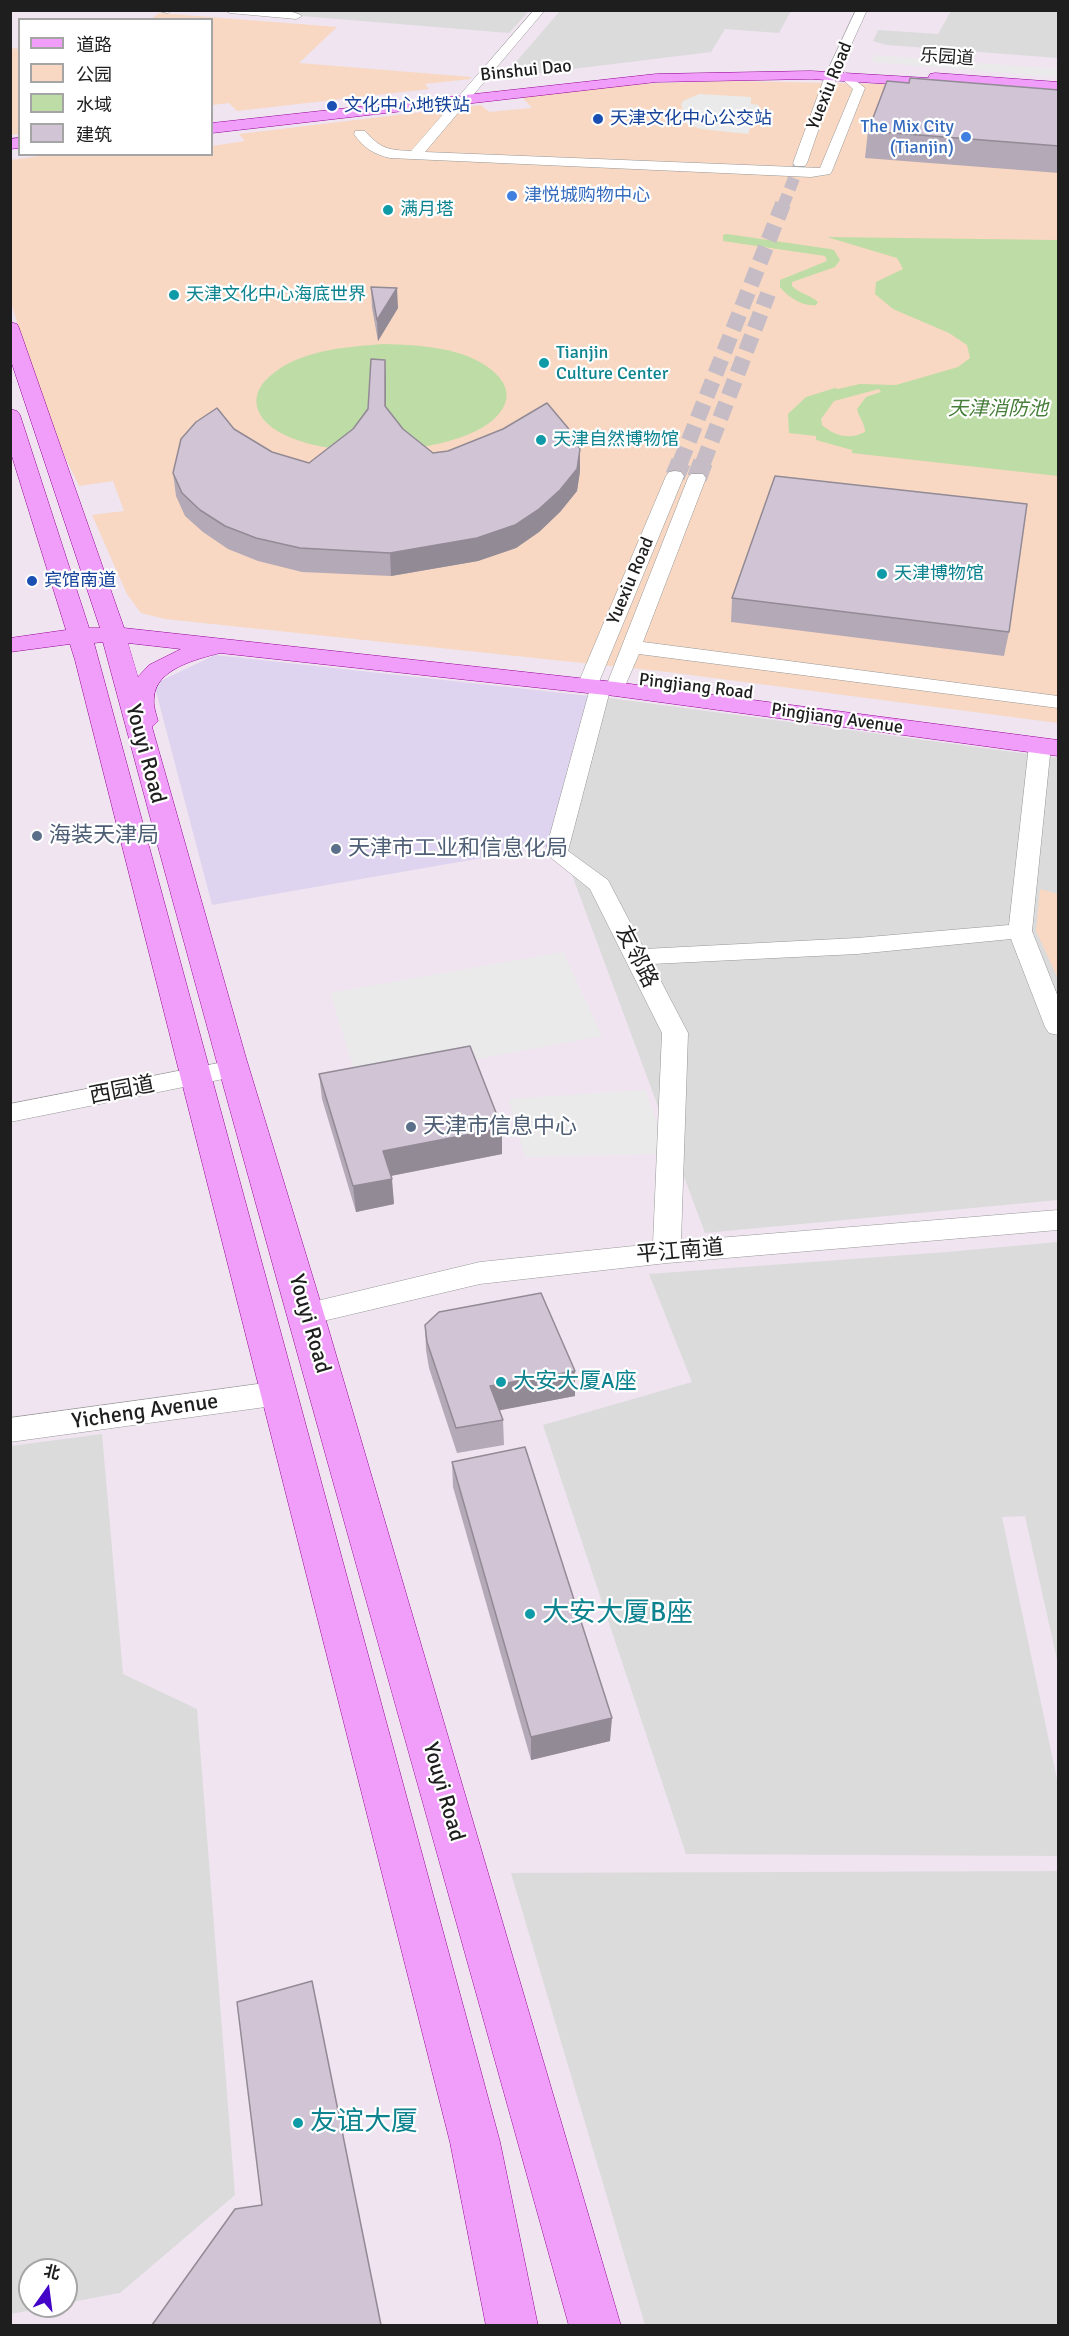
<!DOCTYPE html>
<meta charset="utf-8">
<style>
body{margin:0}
#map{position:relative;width:1069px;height:2336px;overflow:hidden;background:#efe4ef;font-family:Signika,"Noto Sans SC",sans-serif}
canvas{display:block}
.frame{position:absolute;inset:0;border:12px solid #1e1e1e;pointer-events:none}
.legend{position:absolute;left:18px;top:18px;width:195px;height:138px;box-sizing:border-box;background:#fff;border:2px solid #a5a5a5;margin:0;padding:8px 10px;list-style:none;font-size:18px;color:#1e1e1e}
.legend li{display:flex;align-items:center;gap:12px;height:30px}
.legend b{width:30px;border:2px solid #a5a5a5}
.north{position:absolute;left:18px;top:2258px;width:60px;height:60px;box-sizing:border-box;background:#fff;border:2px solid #a5a5a5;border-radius:50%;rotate:14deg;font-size:16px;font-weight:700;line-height:24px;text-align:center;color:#1e1e1e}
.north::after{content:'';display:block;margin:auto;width:21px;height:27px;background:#4304c8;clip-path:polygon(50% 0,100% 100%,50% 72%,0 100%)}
</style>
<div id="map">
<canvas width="1069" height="2336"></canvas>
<div class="frame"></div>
<ul class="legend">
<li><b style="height:8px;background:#f09efa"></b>道路</li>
<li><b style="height:16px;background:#f8d8c2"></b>公园</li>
<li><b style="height:16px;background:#bedca5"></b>水域</li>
<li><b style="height:16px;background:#d1c5d5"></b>建筑</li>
</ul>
<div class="north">北</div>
</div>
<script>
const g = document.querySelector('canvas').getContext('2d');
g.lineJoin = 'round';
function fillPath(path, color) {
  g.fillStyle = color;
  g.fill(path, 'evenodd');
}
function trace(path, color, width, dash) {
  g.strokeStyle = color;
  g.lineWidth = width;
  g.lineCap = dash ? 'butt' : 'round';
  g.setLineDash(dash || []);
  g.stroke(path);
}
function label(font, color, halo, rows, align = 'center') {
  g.font = font + ' Signika,"Noto Sans SC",sans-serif';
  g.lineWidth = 4.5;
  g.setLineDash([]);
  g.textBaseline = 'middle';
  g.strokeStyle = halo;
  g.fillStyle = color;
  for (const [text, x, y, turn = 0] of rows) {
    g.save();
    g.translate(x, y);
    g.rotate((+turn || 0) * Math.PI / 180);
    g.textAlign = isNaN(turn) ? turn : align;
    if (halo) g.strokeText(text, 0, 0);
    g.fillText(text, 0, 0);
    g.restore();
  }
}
fillPath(new Path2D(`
 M240,11h289l-20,22z
 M560,11v-1l231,1 -12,22 -54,-4 -14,23 -179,22 -15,-4 -2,-3 1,-5z
 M951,11h107v47l-171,-13 -14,-4 5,-11 60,4z
 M602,697l456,61v442l-353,33 -143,-385z
 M1058,1242v422l-33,-148 -23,1 56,267v72l-372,-2 -143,-429 149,-43 -43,-108 298,-22z
 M102,1434l21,240 74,35 38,486 -115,98 -54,10v-33h-36v36h23l-42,8v-868z
 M1058,1871v454h-413l-134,-452z`), '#dbdbdc');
fillPath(new Path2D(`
 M215,655l375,41 -39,150 -339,59 -58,-221z`), '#ded4ef');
fillPath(new Path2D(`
 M159,13l178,14 -38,36 172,14 -1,2 -45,5 4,5 -192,22 -8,-8 -17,2v-85l-61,-1z
 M11,48l9,1 -1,85 -8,1z
 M731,81l152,3 175,11v628l-390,-51 -503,-53 -24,-6 -14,-19 -35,-79 32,-4 -11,-30 -34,5 -30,-63 -38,-120 -1,-143 46,-6h156v-8l33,-5 -6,-7 242,-29 8,7 43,-4 -10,-11 107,-13z
 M1040,889l18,5v85l-22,-48z`), '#f8d8c2');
fillPath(new Path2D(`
 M875,55l183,14v8l-187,-15z
 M699,94l52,3v7l8,1 -11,29 -47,-5 -14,-5 -6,-20 2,-3z
 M563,952l39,84 -244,45 -28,-88z
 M645,1090l23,64 -143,3 -16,-58z`), '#eaeaea');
fillPath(new Path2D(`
 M827,237l231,3v236l-206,-23v-3l-36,-10v-4l-27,-3 -1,-19 18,-17 29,-9 3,1 22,-5 36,1 62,-18 12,-9 -3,-13 -18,-12 -56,-24 -18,-15 1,-12 27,-13 -6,-11zM879,389l2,3 -15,5 -9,12c2,9 8,14 8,23 -16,8 -30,4 -43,-7l-1,-6 13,-18z
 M384,344c35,1 81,3 109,27 10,9 18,21 11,35 -26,56 -224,62 -246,4 -4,-11 0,-21 7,-29 29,-31 80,-34 119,-37z`), '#bedca5');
fillPath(new Path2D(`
 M727,234l103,15 4,1 6,10 -5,7 -43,15v4c8,8 19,9 26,16l-2,3c-13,2 -28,-8 -36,-18v-7l47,-19 -2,-5 -102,-15v-6z`), '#bedca5');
trace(new Path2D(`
 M783,206l17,-43`), '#c5bcc5', 12, [12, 6]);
trace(new Path2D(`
 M680,463l103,-259
 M703,463l65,-169`), '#c5bcc5', 16, [16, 8]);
trace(new Path2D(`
 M675,476l6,-14
 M697,478l6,-16`), '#c5bcc5', 20, [20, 10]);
const minor = new Path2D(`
 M154,10h19l-5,3z
 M225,10c17,0 64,-4 77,6l-6,3 -66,-6z
 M534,10h11l-120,142 395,16 33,-79 -14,-13 6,-4 20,16 -33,83 -2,3 -19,3 -421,-19c-17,-4 -26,-10 -36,-24l1,-3h10c16,18 23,19 46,20z
 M856,10h11l-30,66 -30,87 -2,3h-10l-2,-3 32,-87z
 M675,471l6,1 3,4 -85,206 8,2 81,-206 3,-4h12l3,4 -63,164 415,54v12l-419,-54 -17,39 -13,1 -41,157 40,29 36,69 213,-11 152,-13 20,-180 3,-5 8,-1 8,1 3,5 -19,186 26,66v38l-9,-2 -4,-6 -34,-88 -154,15 -205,10 36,69 -7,208 377,-31v20l-391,33 -187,21 -174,41 -10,-3 -4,-8 4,-8 184,-44 173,-18 9,-211 -72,-144 -45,-36 44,-161 -9,-2 -3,-4 89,-210 3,-4z
 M234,1060l9,3 4,6 -4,6 -233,47v-18z
 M280,1381l11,4 4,8 -4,8 -11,4 -270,37v-24z`);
const major = new Path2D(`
 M811,71l117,7 2,-4 5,-1 123,9v8l-96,-7 -2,4 -5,1 -144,-9 -155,3 -444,51v-10l444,-49z
 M20,138v10l-10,1v-10z
 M10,322l7,2 2,4 105,300 491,54 443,58v16l-443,-60 -395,-43c-23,6 -65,16 -66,45 -1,7 2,16 4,23l-6,6 94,331 78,256 297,1012h-52c-156,-562 -316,-1122 -466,-1684l-9,1 406,1499 38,184h-52l-36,-184 -375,-1482 -5,-16 -60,8v-14l56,-8 -56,-180v-41l7,2 3,4 69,213h11l-90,-270zM128,643l53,6 -32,16 -11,12z`);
trace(minor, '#989898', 1);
trace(major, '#940395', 1);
fillPath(minor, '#fff');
fillPath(major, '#f09efa');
fillPath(new Path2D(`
 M909,83l150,7v83l-194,-15 3,-27z
 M371,287l27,21 -20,33 -6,-33z
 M386,381v26l17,22 30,24 147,18 -3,20 -17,21 -21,20 -23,16 -38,13 -87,15 -89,-4 -44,-11 -30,-12 -25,-17 -18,-16 -9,-20 -3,-23 61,-44 38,23 37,11 44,-34z
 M732,598l277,34 -5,24 -273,-34z
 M319,1074l183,54v26l-111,22 3,28 -38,8 -34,-113z
 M425,1325l150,71 -76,14 4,10 1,25 -47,8 -28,-85 -3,-18z
 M452,1462l158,279 -79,19 -78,-273z`), '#b4a9b7');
fillPath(new Path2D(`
 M397,288l1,20 -20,33 -1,-21z
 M385,360l1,21v47l-1,-22z
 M580,449v22l-3,20 -17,21 -21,20 -23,16 -38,13 -87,15 -1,-23z
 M502,1128v26l-117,23 -2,-26z
 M392,1179l2,25 -38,8 -3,-26z
 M575,1371v25l-84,16 -1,-26z
 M612,1718l-2,23 -79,19v-23z`), '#928a95');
const building = new Path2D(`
 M910,78l149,12v56l-191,-15 19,-50 22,2z
 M371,287l26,1 -20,32z
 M371,359l14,1v46l18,23 30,24 15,-2 55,-22 44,-26 21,25 12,21 -3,20 -17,21 -21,19 -24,16 -38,13 -87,15 -90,-5 -44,-10 -31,-12 -25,-16 -18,-17 -9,-20 8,-34 15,-17 21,-14 17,21 38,23 37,11 44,-34 15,-20z
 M775,476l252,28 -18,128 -277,-34z
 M470,1046l32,82 -119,23 9,28 -39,7 -34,-112z
 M541,1293l34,78 -85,15 13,34 -47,8 -29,-86 -2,-17 14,-13z
 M525,1447l87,271 -81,19 -79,-275z
 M312,1981l69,344h-229l83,-116 27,-4 -25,-203z`);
fillPath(building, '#d1c5d5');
trace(building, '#928a95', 1.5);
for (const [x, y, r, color] of [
 [332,106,6,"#1a4fb4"],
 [598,119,6,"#1a4fb4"],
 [966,137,6,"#3f7fe0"],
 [512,196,6,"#3f7fe0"],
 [388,210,6,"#0f9aa8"],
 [174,295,6,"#0f9aa8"],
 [544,363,6,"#0f9aa8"],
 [541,440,6,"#0f9aa8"],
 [882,574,6,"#0f9aa8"],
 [32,581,6,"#1a4fb4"],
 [37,836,6,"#5c6f8a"],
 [336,849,6,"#5c6f8a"],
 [411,1127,6,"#5c6f8a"],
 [501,1382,6,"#0f9aa8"],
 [530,1614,6,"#0f9aa8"],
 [298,2123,6,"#0f9aa8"]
]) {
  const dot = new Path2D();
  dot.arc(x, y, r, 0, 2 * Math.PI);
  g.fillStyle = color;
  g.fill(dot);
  trace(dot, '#fff', 2);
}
label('18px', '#1e1e1e', '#fff', [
 ["乐园道",947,58,4],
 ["Binshui Dao",526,71,-6],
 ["Yuexiu Road",830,86,-68],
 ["Yuexiu Road",631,581,-67],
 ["Pingjiang Road",696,687,7],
 ["Pingjiang Avenue",837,719,8]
]);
label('18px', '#164399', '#fff', [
 ["文化中心地铁站",344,106],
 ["天津文化中心公交站",610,119],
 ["宾馆南道",44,581]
], 'left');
label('18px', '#366cbe', '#fff', [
 ["The Mix City",954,127],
 ["(Tianjin)",954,148],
 ["津悦城购物中心",524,196,"left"]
], 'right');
label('18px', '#0d838f', '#fff', [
 ["满月塔",400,210],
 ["天津文化中心海底世界",186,295],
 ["Tianjin",556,353],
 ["Culture Center",556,374],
 ["天津自然博物馆",553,440],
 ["天津博物馆",894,574]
], 'left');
label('italic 20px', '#467e3a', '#fff', [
 ["天津消防池",998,410]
]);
label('22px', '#1e1e1e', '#fff', [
 ["Youyi Road",145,754,75],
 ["友邻路",636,957,63],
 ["西园道",122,1091,-11],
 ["平江南道",680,1252,-5],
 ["Youyi Road",309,1324,74],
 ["Yicheng Avenue",145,1412,-8],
 ["Youyi Road",443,1792,74]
]);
label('22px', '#4e5e75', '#fff', [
 ["海装天津局",49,836],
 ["天津市工业和信息化局",348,849],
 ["天津市信息中心",423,1127]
], 'left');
label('22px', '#0d838f', '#fff', [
 ["大安大厦A座",513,1382]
], 'left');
label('27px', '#0d838f', '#fff', [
 ["大安大厦B座",542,1614],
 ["友谊大厦",310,2123]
], 'left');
</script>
